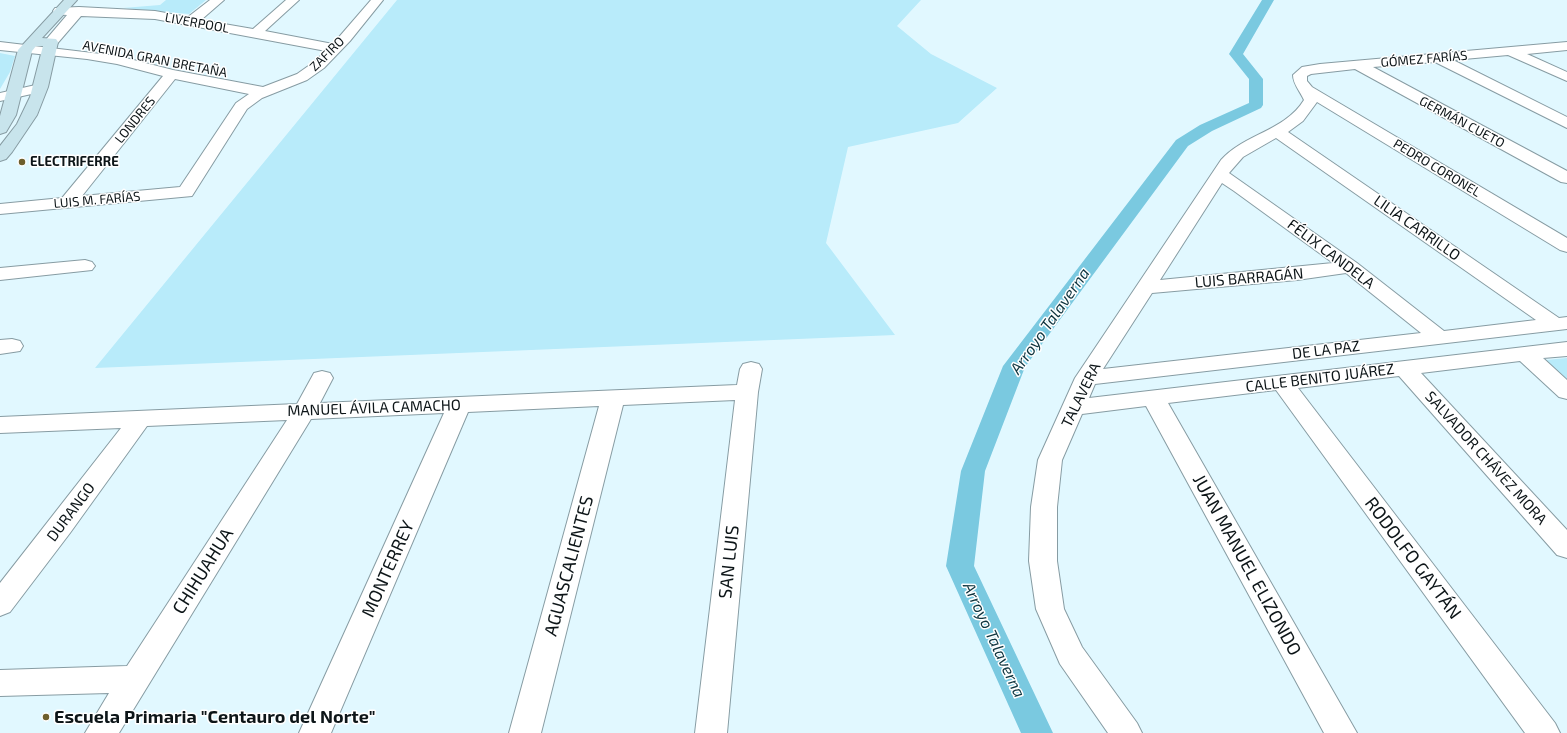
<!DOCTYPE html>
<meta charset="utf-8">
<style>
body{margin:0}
canvas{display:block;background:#e1f8ff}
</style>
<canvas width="1567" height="733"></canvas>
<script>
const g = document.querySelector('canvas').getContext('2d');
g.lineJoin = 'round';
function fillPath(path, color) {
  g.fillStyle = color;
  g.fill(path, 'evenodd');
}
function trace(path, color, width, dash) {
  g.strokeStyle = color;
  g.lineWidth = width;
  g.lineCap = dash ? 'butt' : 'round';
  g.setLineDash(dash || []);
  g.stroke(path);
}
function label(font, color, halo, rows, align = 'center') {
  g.font = font + ' "Exo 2",sans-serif';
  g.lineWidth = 3;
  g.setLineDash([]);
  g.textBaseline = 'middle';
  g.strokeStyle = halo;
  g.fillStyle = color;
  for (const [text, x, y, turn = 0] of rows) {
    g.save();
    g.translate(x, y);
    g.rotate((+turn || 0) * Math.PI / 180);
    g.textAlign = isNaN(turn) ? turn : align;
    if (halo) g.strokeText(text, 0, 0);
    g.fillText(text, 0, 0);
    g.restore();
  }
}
fillPath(new Path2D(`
 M166,0h40l-17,14 -66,-6 37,-3z
 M397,0h524l-24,26 34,28 66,34 -39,35 -110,24 -22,96 69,92 -800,33z
 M0,53l15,3 -5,16 -10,17z
 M1567,358v28l-15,-14 -6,-12z`), '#b8ebfa');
fillPath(new Path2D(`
 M1262,0h12l-31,54 20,25v26l-2,3 -49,23 -24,15 -163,221 -40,104 -11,95 79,167h-32l-75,-167 15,-95 42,-105 173,-226 24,-15 49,-22v-24l-20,-25z`), '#7ac9e0');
const street = new Path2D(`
 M210,0h14l-23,20 52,9 33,-29h13l-34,31 68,13 38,-44h12l-33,41 -26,27 -17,12 -45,18 -15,11 -55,87 -192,18v-10l62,-6 101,-122 -46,-12 -30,-5 -87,-9v-8l118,14 55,14 90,17 34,-13 17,-12 12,-11 -171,-32 -74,-3 -25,29h-10l-2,-3 23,-27 -12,-1 -2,-3 2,-3 24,-1 76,4 33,6zM175,79l74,15 -13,9 -56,84 -98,9z
 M1567,42v8l-40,4 40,18v9l-59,-26 -55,5 114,57v11l-132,-66 -62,5 194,104v12l-6,-1 -206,-113 -44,5 -4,2v5l5,6 255,151v14l-7,-2 -243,-148 -14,19 -15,11 271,186 8,-1v12l-472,55 -6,14 478,-56v14l-24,2 24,22v19l-8,-2 -39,-36 -99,12 146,157v28l-10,-3 -158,-179 -101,12 257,335 5,10h-35l-249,-343 -108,13 189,330h-33l-178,-327 -64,8 -20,46 -5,47v54l7,48 18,38 55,76 5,10h-34l-48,-69 -24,-55 -7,-48 2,-54 7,-47 37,-82 146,-218c23,-26 64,-29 83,-60 -4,-9 -11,-16 -11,-25l9,-8 18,-3zM1276,138l260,182 -92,11 -87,-68 -128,-90 14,-16zM1222,183l12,8 99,72 -173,17zM1346,273l75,60 -318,36 49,-76 145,-13z
 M40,84l5,1 2,3 -2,3 -45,10v-8z
 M85,260l7,2 3,4 -3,4 -92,10v-12z
 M12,339l8,2 3,5 -3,5 -20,3v-14z
 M751,362l8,2 3,5 -4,23 -31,341h-32l40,-333 -112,5 -82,328h-32l90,-327 -131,6 -137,321h-32l145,-320 -133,6 -192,314h-34l24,-40 -109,3v-26l127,-4 160,-246 -140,6 -77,107 -60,79 -10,4v-33l121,-155 -121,5v-16l297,-13 17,-31 8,-2 8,2 3,5 -13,25 417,-18 3,-16 3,-5z`);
const secondary = new Path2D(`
 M64,0h13l-35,38 14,1 2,3 -10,45 -11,28 -25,37 -6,7 -6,2v-15l17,-22 13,-27 13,-51h-7l-4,5 -16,64 -10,17 -6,2v-18l18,-66z`);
trace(street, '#879ca3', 2);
trace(secondary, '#879ca3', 2);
fillPath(street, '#fff');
fillPath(secondary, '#c8e4ec');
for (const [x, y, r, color] of [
 [22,162,4,"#6d5e2c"],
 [46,717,4,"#6d5e2c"]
]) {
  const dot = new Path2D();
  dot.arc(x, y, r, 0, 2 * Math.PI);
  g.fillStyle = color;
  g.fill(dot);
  trace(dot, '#fff', 1.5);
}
label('13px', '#0d1518', '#fff', [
 ["LIVERPOOL",197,23,10],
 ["ZAFIRO",327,54,-45],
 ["AVENIDA GRAN BRETAÑA",155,59,11],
 ["GÓMEZ FARÍAS",1424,59,-5],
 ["LONDRES",135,120,-51],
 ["GERMÁN CUETO",1462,122,28],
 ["PEDRO CORONEL",1437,168,31],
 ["LUIS M. FARÍAS",97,200,-5]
]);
label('bold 13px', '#0d1518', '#fff', [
 ["ELECTRIFERRE",30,162]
], 'left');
label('15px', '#0d1518', '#fff', [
 ["LILIA CARRILLO",1417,228,35],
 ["FÉLIX CANDELA",1331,254,37],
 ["LUIS BARRAGÁN",1249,278,-5],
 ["DE LA PAZ",1326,350,-7],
 ["CALLE BENITO JUÁREZ",1320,378,-7],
 ["TALAVERA",1081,395,-64],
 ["MANUEL ÁVILA CAMACHO",374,408,-2],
 ["SALVADOR CHÁVEZ MORA",1486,458,48],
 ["DURANGO",71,512,-53]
]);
label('italic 16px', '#0e343e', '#fff', [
 ["Arroyo Talaverna",1050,321,-55],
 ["Arroyo Talaverna",994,640,65]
]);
label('18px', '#0d1518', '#fff', [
 ["RODOLFO GAYTÁN",1413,558,53],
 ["SAN LUIS",729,562,-84],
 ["JUAN MANUEL ELIZONDO",1247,565,61],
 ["AGUASCALIENTES",569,566,-75],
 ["MONTERREY",388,569,-66],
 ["CHIHUAHUA",203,571,-58]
]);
label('bold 18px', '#0d1518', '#fff', [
 ["Escuela Primaria \"Centauro del Norte\"",54,717]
], 'left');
</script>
